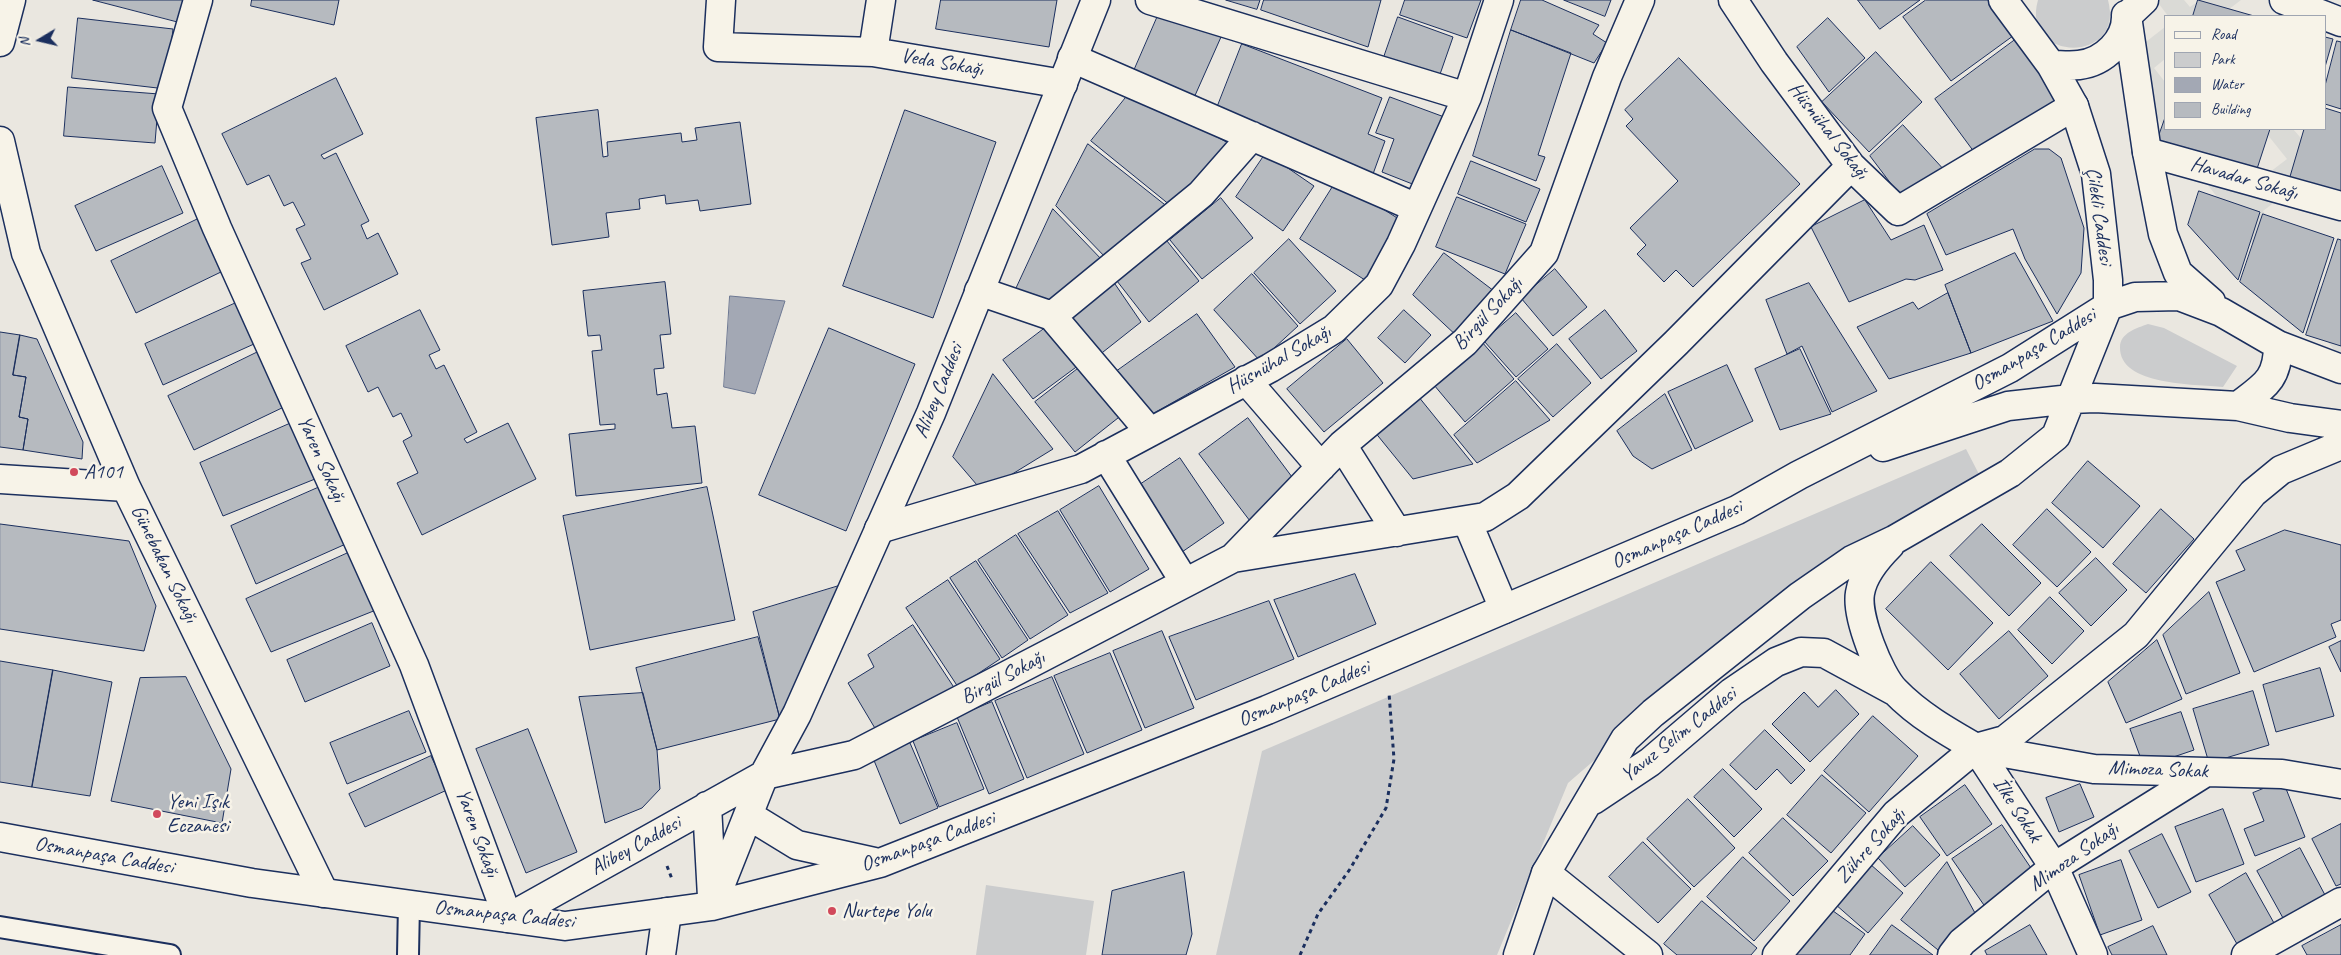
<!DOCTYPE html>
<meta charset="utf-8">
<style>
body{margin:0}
#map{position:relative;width:2341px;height:955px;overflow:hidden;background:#eae7e0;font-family:Caveat,sans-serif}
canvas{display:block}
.legend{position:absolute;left:2164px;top:15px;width:162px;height:115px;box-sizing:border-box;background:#f7f3e8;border:1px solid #9fa5b1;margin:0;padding:6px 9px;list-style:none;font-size:15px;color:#1b2f5e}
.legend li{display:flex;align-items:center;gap:10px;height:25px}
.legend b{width:25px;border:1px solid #9fa5b1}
.north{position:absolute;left:15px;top:15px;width:50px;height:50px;-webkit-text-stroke:4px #f7f3e8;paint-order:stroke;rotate:261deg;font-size:14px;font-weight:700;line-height:20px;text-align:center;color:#1b2f5e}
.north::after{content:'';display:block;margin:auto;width:18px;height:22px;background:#1b2f5e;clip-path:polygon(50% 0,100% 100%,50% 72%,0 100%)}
</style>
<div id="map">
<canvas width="2341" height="955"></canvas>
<ul class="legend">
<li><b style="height:6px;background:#f7f3e8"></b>Road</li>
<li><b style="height:14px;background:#cbcccd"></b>Park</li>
<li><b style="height:14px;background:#a3a8b4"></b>Water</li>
<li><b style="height:14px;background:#b6babf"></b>Building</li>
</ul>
<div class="north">N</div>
</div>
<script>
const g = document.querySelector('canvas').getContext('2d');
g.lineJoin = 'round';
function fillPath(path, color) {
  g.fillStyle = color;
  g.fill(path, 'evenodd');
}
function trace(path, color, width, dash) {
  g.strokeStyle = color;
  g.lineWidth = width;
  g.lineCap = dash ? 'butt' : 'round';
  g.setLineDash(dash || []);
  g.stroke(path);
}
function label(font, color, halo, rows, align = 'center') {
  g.font = font + ' Caveat,sans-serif';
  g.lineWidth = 5;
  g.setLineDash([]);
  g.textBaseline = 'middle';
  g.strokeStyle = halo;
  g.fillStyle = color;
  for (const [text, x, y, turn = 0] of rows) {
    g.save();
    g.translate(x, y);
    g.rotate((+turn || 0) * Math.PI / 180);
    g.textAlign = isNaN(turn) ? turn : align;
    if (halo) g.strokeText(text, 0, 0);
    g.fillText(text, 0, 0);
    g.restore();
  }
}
fillPath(new Path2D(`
 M2102,0l36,48 27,-21v32l-11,9 11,14v46l-92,-121z
 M2156,0h28l6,7 10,-7h41l-21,16h-52z
 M2165,129h37l47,59 38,-29 -24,-30h30l13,15 -9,41 -34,26 78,103v45z`), '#dadad6');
fillPath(new Path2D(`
 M2038,0h70c17,65 -88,62 -70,0z
 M2148,324l16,4 73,38 -14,21c-28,-3 -104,-1 -103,-40 0,-14 17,-19 28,-23z
 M1966,449l16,31 -154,78 -260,225 -71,172h-281l46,-204z
 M986,885l108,16 -8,54h-110z`), '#cbcccd');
const water = new Path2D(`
 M730,296l55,5 -30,93 -31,-7z`);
fillPath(water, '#a3a8b4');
trace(water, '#6d7892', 1);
const building = new Path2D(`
 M93,0h92l-6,22z
 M252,0h87l-5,25 -83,-19z
 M941,0h116l-8,47 -113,-18z
 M1226,0h34l-3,9z
 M1264,0h117l-13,47 -107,-37z
 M1405,0h76l-14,38 -67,-23z
 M1521,0h21l57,25 -6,9 14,9 -13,20 -83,-33z
 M1564,0h47l-6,16z
 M1858,0h62l-40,29z
 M1926,0h67l24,33 -66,48 -48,-64z
 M2198,0l56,16h-61z
 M1160,11l61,26 -28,63 -60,-27z
 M1398,17l55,20 -15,43 -55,-20z
 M78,18l95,11 -7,60 -94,-11z
 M1828,18l37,40 -36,34 -32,-45z
 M1511,30l60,23 -33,102 7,2 -9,24 -63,-25z
 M2019,37l45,62 -84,61 -45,-61z
 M2325,37l8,2 -8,28z
 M2337,41l4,1v67l-16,-5v-18z
 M1242,44l140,54 -14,36 17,7 -12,33 -158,-61z
 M1876,52l46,50 -53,50 -47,-50z
 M1679,58l121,126 -107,103 -17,-17 -12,12 -27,-28 9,-9 -16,-17 48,-47 -52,-55 7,-7 -8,-9z
 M336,78l27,56 -42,21 3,4 12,-6 33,68 -8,4 6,14 11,-6 20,41 -74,36 -23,-47 10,-4 -15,-30 9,-4 -12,-23 -9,4 -15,-31 -22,10 -25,-51z
 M68,87l91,7 -4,49 -91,-7z
 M1132,90l98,54 -54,66 -85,-69z
 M1390,97l57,21 -27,69 -38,-15 12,-33 -18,-6z
 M2325,108l16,5v82l-52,-15 15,-51h21z
 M598,110l5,47 5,-1 -1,-14 74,-9 1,9 15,-2 -2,-12 45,-6 11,82 -51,7 -2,-11 -32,4 -1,-9 -26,4 1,10 -34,4 3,24 -57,8 -16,-127z
 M905,110l91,32 -63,176 -90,-32z
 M2165,118v11h105l-15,46 -99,-31z
 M1903,125l43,47 -42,29 -34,-45z
 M1088,144l81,64 -62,51 -51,-53z
 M2035,149h14l12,9 23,70 -3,45 -24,41 -32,-55 -12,-30 -67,26 -19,-41z
 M1266,153l48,33 -31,45 -47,-34z
 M1471,161l69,28 -14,33 -68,-28z
 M162,166l21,47 -87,38 -21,-45z
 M1337,180l65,41 -37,59 -65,-41z
 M2199,191l61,21 -22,68 -50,-55z
 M1457,197l69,27 -21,50 -69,-27z
 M1221,198l32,40 -51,41 -32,-39z
 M1865,200l26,40 33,-15 19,45 -28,10 -9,-1 -57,23 -38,-75z
 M1053,209l51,53 -53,50 -35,-23z
 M2263,214l71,24 -31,95 -63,-51z
 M198,219l25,52 -87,42 -25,-52z
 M1289,239l47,52 -36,33 -46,-51z
 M2338,239l3,1v106l-35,-11z
 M1167,241l32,40 -50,41 -32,-41z
 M1444,253l50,38 -35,47 -46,-43z
 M2015,253l38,68 -82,32 -26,-68z
 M1555,269l32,38 -34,29 -32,-38z
 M1252,274l46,52 -38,35 -46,-51z
 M665,282l6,52 -11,1 4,33 -10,1 3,26 10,-2 5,35 23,-2 7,57 -126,13 -7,-62 46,-5v-5l-15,1 -8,-74 10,-1 -2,-15 -12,1 -5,-45z
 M1809,283l68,108 -45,21 -30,-66 -15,8 -21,-54z
 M1115,284l26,38 -43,34 -30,-39z
 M1948,293l23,60 -82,26 -32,-52 56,-25 5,7z
 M236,303l18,41 -91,41 -18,-41z
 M420,310l20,40 -11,5 7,14 8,-4 33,67 -13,7 3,4 41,-20 28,56 -114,56 -25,-52 21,-10 -15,-32 9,-5 -11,-23 -8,4 -15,-30 -10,5 -22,-46z
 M1404,310l27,25 -26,28 -27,-25z
 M1605,310l32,41 -36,28 -32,-40z
 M1516,313l32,36 -32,28 -32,-36z
 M1197,314l38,53 -86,49 -32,-45z
 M1053,322l30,40 -50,37 -30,-39z
 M829,328l86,36 -69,167 -87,-36z
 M0,332l20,3 -7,40 13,2 -7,40 9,2 -5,31 -23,-3z
 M20,335l17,4 46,103 -1,17 -59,-9 5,-31 -9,-2 7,-40 -13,-2z
 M1347,339l36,44 -59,49 -37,-43z
 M1482,342l32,37 -49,43 -31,-37z
 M1557,344l34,39 -38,34 -35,-38z
 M1800,349l31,65 -51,16 -25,-61z
 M260,351l26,55 -92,44 -26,-54z
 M1084,364l39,50 -48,38 -40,-50z
 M1727,365l26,56 -58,28 -27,-57z
 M993,374l60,75 -70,43 -30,-35z
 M1516,381l34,39 -73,43 -23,-28z
 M1665,394l27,56 -40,19 -19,-13 -16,-25z
 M1418,396l55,68 -60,15 -39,-48z
 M1248,418l50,67 -48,36 -51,-67z
 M296,421l24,56 -97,39 -23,-53z
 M1180,458l44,65 -42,29 -44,-66z
 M2088,461l52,45 -37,42 -51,-45z
 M322,486l26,57 -92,41 -25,-58z
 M1099,486l50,83 -39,23 -50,-82z
 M707,487l28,133 -145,30 -27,-134z
 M2047,509l44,43 -34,35 -44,-42z
 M2161,509l33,30 -48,54 -33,-29z
 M1058,511l50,82 -38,20 -52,-79z
 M0,524l129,17 27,65 -12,45 -144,-22z
 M1982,524l59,59 -32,33 -59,-60z
 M2285,530l56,15v75l-10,4 5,13 -82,35 -38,-90 29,-12 -9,-19z
 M1016,535l52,80 -38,24 -52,-79z
 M348,553l28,57 -105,42 -25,-53z
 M2096,558l31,32 -36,36 -32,-33z
 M976,561l52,79 -26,18 -52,-80z
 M1931,562l62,61 -45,47 -62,-61z
 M1355,574l21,50 -78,33 -24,-57z
 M948,580l52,79 -42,28 -52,-79z
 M845,584l-65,135 -27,-107z
 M2209,592l31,81 -54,21 -23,-59z
 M2050,597l34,34 -32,33 -34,-34z
 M1269,601l25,58 -98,41 -27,-63z
 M372,623l18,43 -85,36 -18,-42z
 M913,625l42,64 -76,46 -31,-52 26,-16 -6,-12z
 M1162,631l32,77 -49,20 -32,-77z
 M2009,631l39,45 -49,43 -39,-45z
 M758,637l22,82 -123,31 -21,-82z
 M2157,640l25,59 -56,24 -18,-41z
 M2341,641v31l-12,-25z
 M1110,653l32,77 -55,23 -33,-77z
 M0,661l53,9 -21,117 -32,-5z
 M2320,668l14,48 -58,16 -13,-47z
 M53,670l59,12 -22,114 -58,-9z
 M186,677l45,92 -9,54 -111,-22 29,-123z
 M1052,677l32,77 -57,24 -32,-77z
 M1836,690l23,24 -49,48 -38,-38 32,-32 14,15z
 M2253,691l16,54 -60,18 -16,-54z
 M643,693l14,57 3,39 -18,19 -37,15 -26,-126z
 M992,702l32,77 -35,15 -32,-77z
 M409,711l17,41 -79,32 -17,-41z
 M2181,712l13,38 -50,17 -14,-38z
 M1873,716l45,40 -49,56 -45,-41z
 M957,723l27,66 -45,18 -26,-66z
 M528,729l49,123 -51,21 -50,-124z
 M1765,730l40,40 -14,14 -14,-15 -21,21 -26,-25z
 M910,743l28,65 -38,16 -27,-66z
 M431,756l16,34 -82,37 -16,-33z
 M1723,769l39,40 -28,28 -40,-40z
 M1822,775l44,38 -35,40 -44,-38z
 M2283,781l22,56 -50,19 -11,-27 20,-8 -11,-28z
 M2080,784l14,33 -35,15 -13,-34z
 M1965,785l27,39 -45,32 -27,-39z
 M1688,799l47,49 -41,39 -47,-48z
 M2223,809l21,55 -48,18 -21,-55z
 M1783,818l45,43 -35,35 -44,-43z
 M2341,824v60l-5,2 -24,-47z
 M2002,825l33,49 -49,34 -34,-49z
 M1913,826l27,29 -35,32 -27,-29z
 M2162,834l29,58 -33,16 -29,-57z
 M1643,842l48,47 -33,34 -49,-46z
 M2300,848l25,47 -42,23 -26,-47z
 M1743,857l47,44 -36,40 -47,-44z
 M2121,860l21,60 -42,15 -21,-60z
 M1947,862l28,51 -32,41 -42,-34z
 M1870,864l33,29 -35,40 -33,-29z
 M1184,872l8,62 -6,21h-84l10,-64z
 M2246,873l28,50 -37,21 -28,-49z
 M1702,901l55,47 -6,7h-74l-13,-11z
 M1829,908l36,26 -15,21h-54z
 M1892,925l41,30h-63z
 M2030,925l17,30h-60l-2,-4z
 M2341,925v30h-34l-5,-9z
 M2153,926l14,29h-55l-4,-8z`);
fillPath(building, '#b6babf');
trace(building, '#1b2f5e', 1);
const lane = new Path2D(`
 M0,927l170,28
 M408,955l1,-51`);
const street = new Path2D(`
 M198,0l-31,108 50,120 197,437 94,253
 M721,0l-3,47 155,5
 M881,0l-8,52 190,32
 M1150,0l317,97
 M1733,0l41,62 77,104 47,45 176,-105
 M0,42l11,-42
 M1072,58l345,150
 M0,141l26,112 100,234 198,406
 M2147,152l194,54
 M979,291l73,25 149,-122 51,-58
 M1052,316l98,116
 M1246,380l75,87
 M1342,445l55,87
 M1106,455l78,126
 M0,479l126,8
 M1467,521l37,88
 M879,529l202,-60 189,-101 64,-39 45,-44 22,-41 66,-147 32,-97
 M1233,558l252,-41 33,-21 158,-153 175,-177
 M1976,748l118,21 188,5 59,10
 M1976,748l78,119 39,88
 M764,775l90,-20 379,-197 109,-113 123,-103 79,-89 63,-176 33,-77
 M1546,873l102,82
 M661,955l6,-43
 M1777,955l119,-141 80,-66
 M1952,955l10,-13 92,-75 152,-95
 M2246,955l95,-53`);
const secondary = new Path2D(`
 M2144,0l-17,16 20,136 16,82 15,39 33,29
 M2284,0l57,22
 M2051,65c9,0 19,1 28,0 25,-3 48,-25 47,-50
 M2238,406c26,-20 40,-26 40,-61
 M1883,447l125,-41 63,-7 24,-1 143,8 52,12 51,7
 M1890,545c-13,13 -27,29 -30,48 -4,23 19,82 35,98 23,24 53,41 81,57l29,-8 131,-105 117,-142 28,-23 60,-25
 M1593,800l57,-38 82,-70 44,-30 25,-10 23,1 70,38
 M707,806l5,91
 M748,815l49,30 77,17
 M0,837l252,46 313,43 147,-20 168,-43 387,-153 470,-200 62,-35 211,-107 98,-62 27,-9 44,-1 42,16 57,33 63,24
 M712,906l52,-131 33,-61 134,-301 165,-413
 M508,918l256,-143
 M1518,955l28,-82 79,-134 28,-26 147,-117 52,-36 42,-20 116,-67 46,-37 52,-130v-26l-12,-106 -22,-68 -23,-41 -48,-65`);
trace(lane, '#1b2f5e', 24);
trace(street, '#1b2f5e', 31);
trace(secondary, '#1b2f5e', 31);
trace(new Path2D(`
 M667,866l5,13
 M1300,955l18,-41 32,-45 36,-61 8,-49 -5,-66`), '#1b2f5e', 3, [4, 4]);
trace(lane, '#f7f3e8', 20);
trace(street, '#f7f3e8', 28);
trace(secondary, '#f7f3e8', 28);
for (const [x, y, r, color] of [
 [74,472,5,"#d1495b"],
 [157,814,5,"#d1495b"],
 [832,911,5,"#d1495b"]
]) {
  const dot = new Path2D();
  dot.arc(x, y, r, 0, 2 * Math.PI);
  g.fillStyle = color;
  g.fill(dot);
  trace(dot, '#f7f3e8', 2);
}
label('21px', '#1b2f5e', '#f7f3e8', [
 ["Veda Sokağı",942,63,10],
 ["Hüsnühal Sokağı",1828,131,52],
 ["Havadar Sokağı",2244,179,16],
 ["Çilekli Caddesi",2099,216,82],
 ["Birgül Sokağı",1488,314,-47],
 ["Osmanpaşa Caddesi",2034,350,-31],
 ["Hüsnühal Sokağı",1279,360,-30],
 ["Alibey Caddesi",939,391,-68],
 ["Yaren Sokağı",321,459,66],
 ["Osmanpaşa Caddesi",1677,535,-24],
 ["Günebakan Sokağı",164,564,64],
 ["Birgül Sokağı",1003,678,-28],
 ["Osmanpaşa Caddesi",1304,694,-23],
 ["Yavuz Selim Caddesi",1679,735,-38],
 ["Mimoza Sokak",2158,770,2],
 ["İlke Sokak",2017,810,57],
 ["Yaren Sokağı",477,833,70],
 ["Osmanpaşa Caddesi",928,842,-20],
 ["Alibey Caddesi",636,846,-29],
 ["Zühre Sokağı",1871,846,-48],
 ["Osmanpaşa Caddesi",104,856,10],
 ["Mimoza Sokağı",2074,857,-35],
 ["Osmanpaşa Caddesi",504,915,6]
]);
label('21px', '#1b2f5e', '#f7f3e8', [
 ["A101",84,472],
 ["Yeni Işık",167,802],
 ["Eczanesi",167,826],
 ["Nurtepe Yolu",842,911]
], 'left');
</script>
